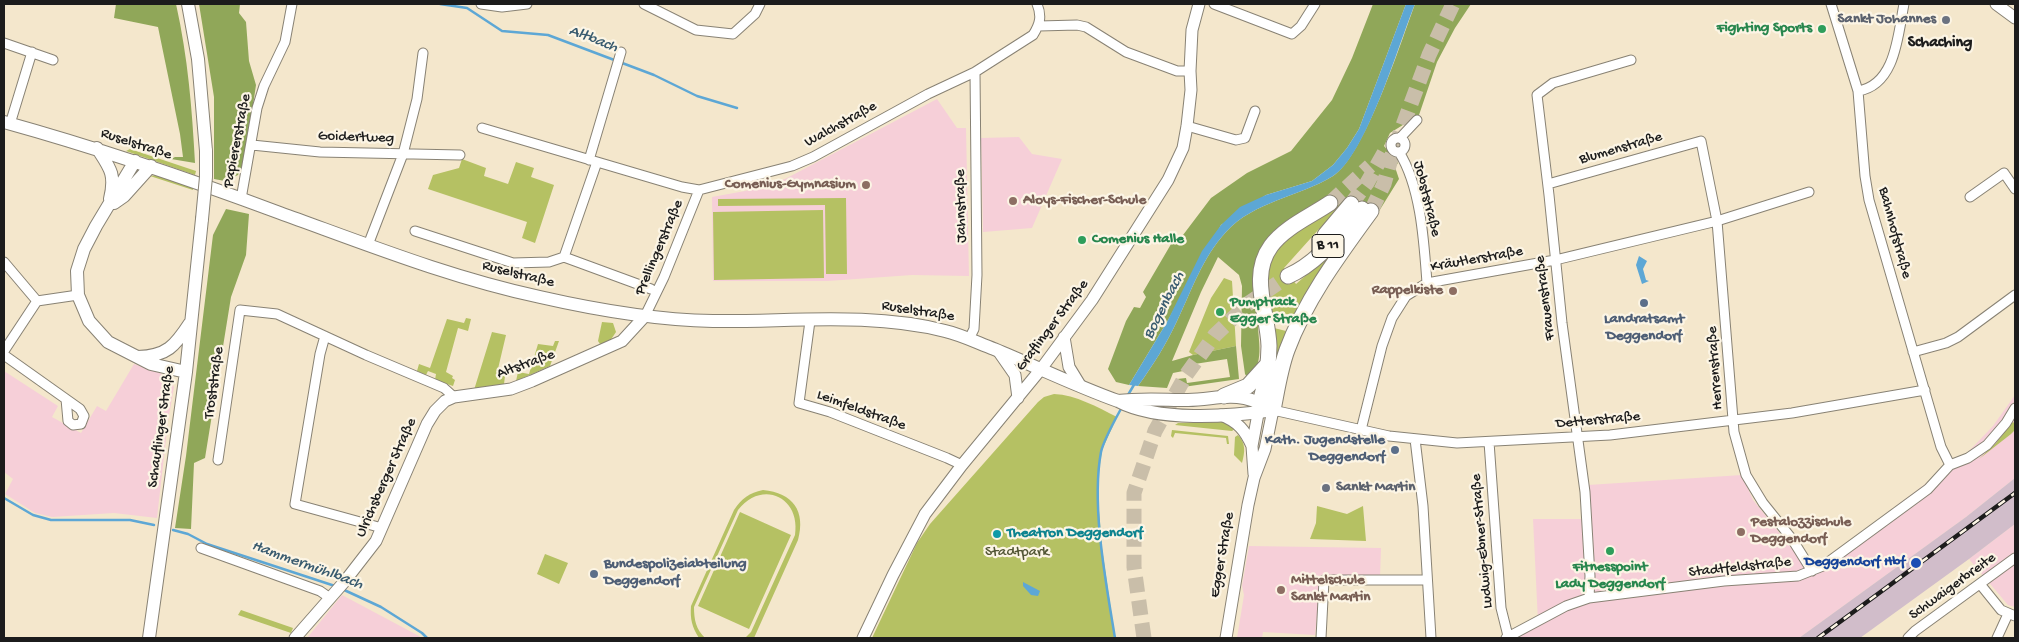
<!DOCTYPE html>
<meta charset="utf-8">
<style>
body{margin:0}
#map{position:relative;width:2019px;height:642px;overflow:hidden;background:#f4e7cc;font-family:"Gochi Hand",sans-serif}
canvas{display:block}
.frame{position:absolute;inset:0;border:5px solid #1c1c1c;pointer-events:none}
</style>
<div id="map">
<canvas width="2019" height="642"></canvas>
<div class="frame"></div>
</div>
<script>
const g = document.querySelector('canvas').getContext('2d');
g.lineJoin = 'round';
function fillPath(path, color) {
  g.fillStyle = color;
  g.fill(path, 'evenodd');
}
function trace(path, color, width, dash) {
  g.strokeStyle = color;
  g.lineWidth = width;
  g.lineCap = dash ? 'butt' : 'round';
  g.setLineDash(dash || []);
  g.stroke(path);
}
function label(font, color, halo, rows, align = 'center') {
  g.font = font + ' "Gochi Hand",sans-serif';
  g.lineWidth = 4.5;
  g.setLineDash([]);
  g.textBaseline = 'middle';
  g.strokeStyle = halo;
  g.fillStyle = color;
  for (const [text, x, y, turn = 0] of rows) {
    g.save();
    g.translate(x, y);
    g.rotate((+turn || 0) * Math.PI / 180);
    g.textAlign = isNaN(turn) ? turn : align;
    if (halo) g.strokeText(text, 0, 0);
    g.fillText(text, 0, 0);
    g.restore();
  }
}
fillPath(new Path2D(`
 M937,99l20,29h9l3,148 -57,-1 -84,6h-115l-1,-84 33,-6 40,-12z
 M1019,137l13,17 30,5 -30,69 -49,4 -2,-94z
 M134,364l26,9 9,6 5,8 -6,34 -11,97 -43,-5 -62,4 -17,-4 -30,-19 8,-15 -9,-7v-101l54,35 -6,11 29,16 16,-27 9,5z
 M2015,395v83l-49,39 -167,121h-283l22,-16 -5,-103h56l-1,-34 154,-10 11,25 57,71 159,-120 24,-25z
 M2015,524v83l-7,-2 -39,-46z
 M1249,546l132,2 -1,29 -59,-2 -6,60 -52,-3 -1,6h-25l7,-43 -2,-9z
 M342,595l77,41 2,2h-114z`), '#f6cfd8');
fillPath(new Path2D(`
 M2015,478v46l-46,35 -109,79h-61l167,-121z`), '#d1bdca');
fillPath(new Path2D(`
 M130,149l66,22 -1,4 -69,-24z
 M462,159l24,9 -2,8 24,8 8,-22 18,6 -3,9 23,8 -19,58 -13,-5 5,-16 -99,-33 5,-14 26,-7z
 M158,175l35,13v2l-43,-14z
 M846,198l1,76h-21l-1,-69 -107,1v-7z
 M1334,206l7,4 -13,16 -9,3 -35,39 12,16 29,-25 23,-23 -51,77c-10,7 -16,6 -27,-1 -1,-11 -5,-24 -4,-35 5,-39 39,-52 68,-71z
 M823,210l1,68 -110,2 -1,-68z
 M1224,278l8,3 4,65 -43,9 -4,-3 22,-54z
 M466,318l5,1 -3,12 -10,-3 -12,44 7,4 -1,2 3,2 -2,6 -18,-6 1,-6 -8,-3 -2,4 -9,-4 2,-7 11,4 17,-49 17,4z
 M602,322l11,1 3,9 -6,9 -10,3 -2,-3z
 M1270,327l16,4 -12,36z
 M492,332l14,3 -9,38 8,3 -1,8 -30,6z
 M555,341h4l-9,25 -34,15 2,-9 11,2 9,-30 15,2z
 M1054,394c22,1 43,13 63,23l-15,33 -5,35 5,63 13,90h-243l45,-95 13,-19 108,-122 6,-5z
 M1223,422l13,6 -4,3 -57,-6 3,-2z
 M2015,422v8l-4,4 -32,25 17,-16 15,-20z
 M1172,430l56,6 1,8h-2l-1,-6 -51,-5 -2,5 -2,-2z
 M1238,435c8,8 7,17 4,28l-8,-8 1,-18z
 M763,490c30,3 43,21 35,50l-44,98h-9l6,-6 44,-97c6,-38 -33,-56 -57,-25l-44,97c0,13 2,22 11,31h-6c-7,-11 -9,-19 -8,-32l43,-96c8,-12 15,-17 29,-20z
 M1317,506l30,8 16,-8 3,35 -56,-2 6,-16z
 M740,512l51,23 -42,94 -51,-23z
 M545,554l23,9 -9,21 -22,-10z
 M241,610l52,18 -2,5 -53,-18z`), '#b5c163');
fillPath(new Path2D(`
 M116,4h60c12,54 16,104 19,159l-24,-4 4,-2h8l-3,-23 -22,-107 -44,-9z
 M199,4h41l-1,9 7,9 3,39 7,24 -11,74 -7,16 -13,6 -11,-2v-82z
 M1373,4h33l-47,125 -12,19 -14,17 -21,16 -46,14 -45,30 -54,97 -38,63 -13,-3 -8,-13 18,-48 8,-14 6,1 6,-11 -3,-5 31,-53h6l31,-41 36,-25 44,-22 41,-51 20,-42z
 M1415,4h56l-16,24 -18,34 -18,53 -29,18 -6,13 14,17 -3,4 4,12 -23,37 -35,-6 -7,-4 -57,28c-6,26 -16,53 -19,79 -2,25 9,45 -9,67l-4,-6 -4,-28 1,-60 -3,-11 -21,-18 -17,35 -29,69 21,-6 43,-9 3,33 -63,9 1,-9 9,-1 1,5 43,-6 -3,-18 -39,6v5l-15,3 -6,15 -29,-2c15,-21 28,-41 39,-65 15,-31 25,-63 49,-89 28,-31 73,-35 107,-56 31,-19 68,-134 82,-172z
 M226,209l23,5 -3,41 -15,42 -26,161 -11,5 -3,66 -16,-1 11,-72 27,-221z`), '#90a759');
fillPath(new Path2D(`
 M1406,4h9c-16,39 -49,152 -82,172 -34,21 -79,25 -107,56 -24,26 -34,58 -49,89 -11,24 -24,44 -39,65l-9,-1 38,-63 35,-71 19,-26 19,-18 26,-12 46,-14 21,-16 14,-17 12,-19z
 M1639,256l8,5 -4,8 3,11 3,1 -7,3 -6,-19z
 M1023,582l17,9 -2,5 -7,-1 -8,-9z`), '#5da7d5');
trace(new Path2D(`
 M440,4l27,4 35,23 46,4 106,40 43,21 40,12
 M1128,395l7,-12
 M4,498l29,17 18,5h79l24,5
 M173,530l15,4 19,10 128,42
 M342,589l39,18 41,26 5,5
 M1115,638c-9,-55 -24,-132 -14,-186 3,-13 15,-34 21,-45`), '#5da7d5', 2.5);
trace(new Path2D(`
 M1330,203l40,-37
 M1351,204l16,-21 21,-37
 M1371,211l13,-27 8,-29 37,-100 24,-51
 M1144,638l-10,-71v-74l21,-62 31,-56 29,-40 34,-32 39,-27`), '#c9bea9', 15, [15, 8]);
const minor = new Path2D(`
 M481,4l21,3 25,-3
 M644,4l52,26 37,4 22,-20 5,-10
 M1214,4l78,30 9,-8 14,-22
 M1831,4l27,87 7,85 4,24 72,247 9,18
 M1039,26l38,-1 9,2 40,25 51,19h13
 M4,43l49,17
 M1858,91c38,-6 40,-57 46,-87
 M10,124l22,-72
 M1187,126l49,14 9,-2 10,-27
 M482,128l200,59 17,3 93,-24 21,-9 115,-63 47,-22 58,-37c7,-11 9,-19 4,-31
 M1400,138l17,-18
 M1391 145a7 7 0 1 1 14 0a7 7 0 1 1-14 0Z
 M252,145l68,7 140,3
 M1399,152c22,35 25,90 28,131
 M589,160l32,-108
 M1548,184l153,-43 16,80 17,211 12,43 17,28 29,36 20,32
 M1970,197l34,-24 11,16
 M241,199l16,-91 7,-22 21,-44 7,-38
 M415,231l98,32 36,-1 15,-5 87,32
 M368,245l35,-91 14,-55 6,-46
 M564,257l33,-95
 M4,262l33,39
 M645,316l19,-39 35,-87
 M810,321l-11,82 31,9 117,46 15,7
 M325,336l-5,18 -25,150 87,24
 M969,339l5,-10 3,-54 -2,-203
 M4,351l33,-50 41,-6
 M1913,352l33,-9 12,-6 57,-42
 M4,355l76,54 4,7 -3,8 -8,1 -5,-4 -2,-22
 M1273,410l116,26 68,7 153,-8 182,-22 133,-23
 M1361,430l21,-84 10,-28 14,-22 21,-13 128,-23 162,-39 92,-29
 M1415,439l8,67 8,132
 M1489,442l12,166 7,28
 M218,460l22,-150 37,4 89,41 78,33 10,9
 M201,548l119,43 10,7
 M1980,584l21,26 14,6
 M1589,598l1,-22 -5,-84 -23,-169 -13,-128 -12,-100 16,-12 78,-23
 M1321,638l3,-58h103
 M1506,638l60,-32 23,-8 135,-17 74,-5 25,-10 105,-77 22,-24 18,-7 19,-13 19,-22 9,-15
 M1908,638l7,-7 100,-73
 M1997,638l11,-24`);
const tertiary = new Path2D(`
 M1996,4l19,14
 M1064,337l5,30 11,18
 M999,352l16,23 3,23
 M1221,415c17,7 24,15 31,31
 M1254,474l-2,-28 8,-43
 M295,638l50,-57 31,-40 51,-117 8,-13 10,-10 9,-4 57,-8 21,-8 90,-40 23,-25
 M863,638l30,-63 32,-61 37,-49 79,-96 51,-69 76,-120 15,-32 4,-22 4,-36 -1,-19 2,-41 7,-26
 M1226,638l22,-133 6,-27 11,-29 8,-39`);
const secondary = new Path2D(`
 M188,4l10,55 8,92
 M4,122c94,26 185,57 276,91 86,31 171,65 260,84 57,13 114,23 173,24 76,1 157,-9 232,10 17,4 33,12 49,18 41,17 82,37 124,52 40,21 110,16 155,9
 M97,148c13,20 19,26 13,51
 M135,161l-39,65 -12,23 -7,22 1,24 11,26 19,21 43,22 35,8
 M114,203l10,-7 27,-30
 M138,357c29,-1 37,-11 52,-34
 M1118,401c23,-3 47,-1 70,-1 32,-1 48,-10 80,7
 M149,638l37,-266 16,-153`);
const trunk = new Path2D(`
 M1325,235l26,-31
 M1288,276c30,-13 52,-43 74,-67
 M1224,396l24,-10 19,-21
 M1260,403c5,-18 9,-38 9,-57 -1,-33 -20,-70 2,-100 14,-19 40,-30 59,-43
 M1273,410c4,-20 7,-41 14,-60 19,-51 52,-95 84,-139`);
trace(minor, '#888274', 11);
trace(tertiary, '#888274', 13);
trace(secondary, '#888274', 14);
trace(trunk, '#888274', 17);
trace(minor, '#fff', 9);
trace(tertiary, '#fff', 11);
trace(secondary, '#fff', 12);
trace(trunk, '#fff', 15);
const rail = new Path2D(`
 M1818,638l197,-145`);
trace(rail, '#1c1c1c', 4.5);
trace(rail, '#fcf5e5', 2.5, [8]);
const secondaryBridge = new Path2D(`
 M202,219l4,-42v-26`);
trace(secondaryBridge, '#888274', 14, []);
trace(secondaryBridge, '#fff', 12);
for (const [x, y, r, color] of [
 [1946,20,5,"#6b7280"],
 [1822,29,5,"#2e9e5b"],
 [866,185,5,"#8d6e63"],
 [1013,201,5,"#8d6e63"],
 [1082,240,5,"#2e9e5b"],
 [1453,291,5,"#8d6e63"],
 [1644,303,5,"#5c6f8a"],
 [1220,312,5,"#2e9e5b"],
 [1395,450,5,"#5c6f8a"],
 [1326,488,5,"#6b7280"],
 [1741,532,5,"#8d6e63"],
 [997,534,5,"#0f9aa8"],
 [1610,551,5,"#2e9e5b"],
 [1916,563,6,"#1a4fb4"],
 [594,574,5,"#5c6f8a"],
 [1281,590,5,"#8d6e63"]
]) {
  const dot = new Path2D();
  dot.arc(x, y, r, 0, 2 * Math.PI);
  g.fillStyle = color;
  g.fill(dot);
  trace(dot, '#fcf5e5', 2);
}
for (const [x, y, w] of [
 [1328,246,32]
]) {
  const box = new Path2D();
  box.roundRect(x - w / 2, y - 11.5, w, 23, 4);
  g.fillStyle = '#fcf5e5';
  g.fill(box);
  trace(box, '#1c1c1c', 1);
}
label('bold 14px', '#1c1c1c', null, [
 ["B 11",1328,246]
]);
label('bold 15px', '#5b616d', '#fcf5e5', [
 ["Sankt Johannes",1936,20],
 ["Sankt Martin",1336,488,"left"]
], 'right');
label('bold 15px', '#27864d', '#fcf5e5', [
 ["Fighting Sports",1812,29,"right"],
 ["Comenius Halle",1092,240],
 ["Pumptrack",1230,303],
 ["Egger Straße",1230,320],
 ["Fitnesspoint",1610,568,"center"],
 ["Lady Deggendorf",1610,585,"center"]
], 'left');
label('15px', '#1c1c1c', '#fcf5e5', [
 ["Walchstraße",841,125,-29],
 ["Goidertweg",356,138,2],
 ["Papiererstraße",238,141,-79],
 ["Ruselstraße",136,145,18],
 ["Blumenstraße",1621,149,-16],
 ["Jobststraße",1426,199,76],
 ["Jahnstraße",962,206,-91],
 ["Bahnhofstraße",1894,233,75],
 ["Prellingerstraße",660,248,-67],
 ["Kräutlerstraße",1477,260,-10],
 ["Ruselstraße",518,275,14],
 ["Frauenstraße",1546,298,-97],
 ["Ruselstraße",918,312,9],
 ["Graflinger Straße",1053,326,-53],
 ["Altstraße",526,365,-20],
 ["Herrenstraße",1716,368,-94],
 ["Troststraße",215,383,-82],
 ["Leimfeldstraße",861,411,20],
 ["Detterstraße",1598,421,-5],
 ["Schauflinger Straße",162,427,-82],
 ["Ulrichsberger Straße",387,478,-66],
 ["Ludwig-Ebner-Straße",1483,541,-95],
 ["Egger Straße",1223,555,-80],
 ["Stadtfeldstraße",1740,568,-6],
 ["Schwaigerbreite",1953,587,-36]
]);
label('bold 15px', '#785e54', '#fcf5e5', [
 ["Comenius-Gymnasium",856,185,"right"],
 ["Aloys-Fischer-Schule",1023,201],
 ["Rappelkiste",1443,291,"right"],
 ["Pestalozzischule",1751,523],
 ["Deggendorf",1751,540],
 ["Mittelschule",1291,581],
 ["Sankt Martin",1291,598]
], 'left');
label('bold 15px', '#4e5e75', '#fcf5e5', [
 ["Landratsamt",1644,320],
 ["Deggendorf",1644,337],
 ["Kath. Jugendstelle",1385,441,"right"],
 ["Deggendorf",1385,458,"right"],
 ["Bundespolizeiabteilung",604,565,"left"],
 ["Deggendorf",604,582,"left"]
]);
label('bold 15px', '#0d838f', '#fcf5e5', [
 ["Theatron Deggendorf",1007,534]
], 'left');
label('15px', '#525635', '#fcf5e5', [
 ["Stadtpark",1017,553]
]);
label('bold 15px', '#164399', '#fcf5e5', [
 ["Deggendorf Hbf",1905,563]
], 'right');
label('italic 16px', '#395b6f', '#fcf5e5', [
 ["Altbach",593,40,21],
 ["Bogenbach",1165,306,-63],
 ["Hammermühlbach",307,566,20]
]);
label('bold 16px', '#1c1c1c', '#fcf5e5', [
 ["Schaching",1940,44]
]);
</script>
